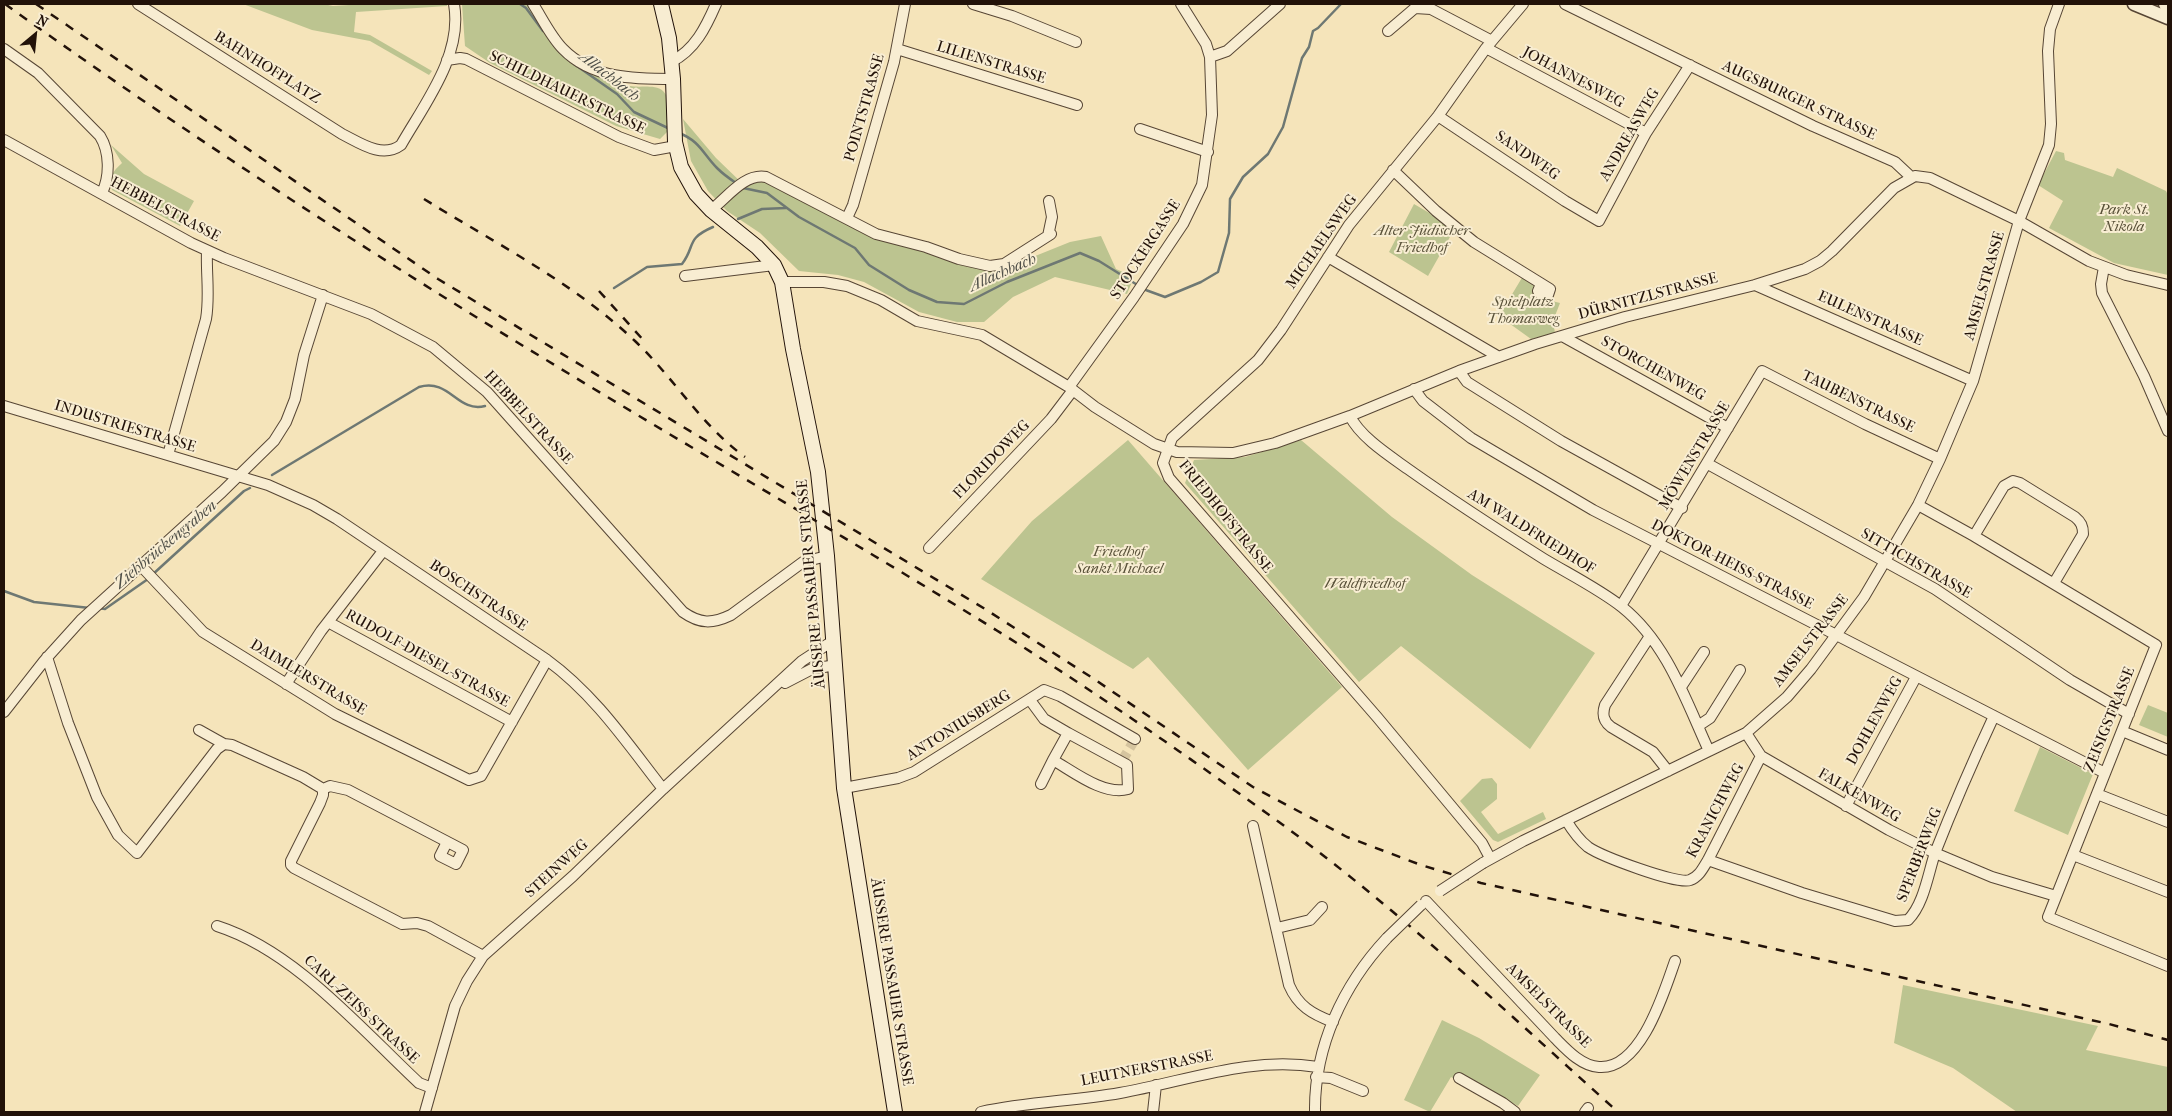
<!DOCTYPE html>
<meta charset="utf-8">
<style>
body{margin:0}
#map{position:relative;width:2172px;height:1116px;overflow:hidden;background:#f5e4ba;font-family:"IM FELL French Canon",serif}
canvas{display:block}
.frame{position:absolute;inset:0;border:5px solid #221209;pointer-events:none}
.north{position:absolute;left:10px;top:10px;width:50px;height:50px;-webkit-text-stroke:4px #f8edd2;paint-order:stroke;rotate:28deg;font-size:14px;font-weight:700;line-height:20px;text-align:center;color:#221209}
.north::after{content:'';display:block;margin:auto;width:18px;height:22px;background:#221209;clip-path:polygon(50% 0,100% 100%,50% 72%,0 100%)}
</style>
<div id="map">
<canvas width="2172" height="1116"></canvas>
<div class="frame"></div>
<div class="north">N</div>
</div>
<script>
const g = document.querySelector('canvas').getContext('2d');
g.lineJoin = 'round';
function fillPath(path, color) {
  g.fillStyle = color;
  g.fill(path, 'evenodd');
}
function trace(path, color, width, dash) {
  g.strokeStyle = color;
  g.lineWidth = width;
  g.lineCap = dash ? 'butt' : 'round';
  g.setLineDash(dash || []);
  g.stroke(path);
}
function label(font, color, halo, rows, align = 'center') {
  g.font = font + ' "IM FELL French Canon",serif';
  g.lineWidth = 4;
  g.setLineDash([]);
  g.textBaseline = 'middle';
  g.strokeStyle = halo;
  g.fillStyle = color;
  for (const [text, x, y, turn = 0] of rows) {
    g.save();
    g.translate(x, y);
    g.rotate((+turn || 0) * Math.PI / 180);
    g.textAlign = isNaN(turn) ? turn : align;
    if (halo) g.strokeText(text, 0, 0);
    g.fillText(text, 0, 0);
    g.restore();
  }
}
fillPath(new Path2D(`
 M243,4h80l10,2 32,-2h82v2l-91,6 -2,20 16,3 62,36 -3,4 -59,-34 -58,-11z
 M462,4h66c30,43 48,70 102,82 10,2 25,-2 33,5 10,10 5,29 4,41l-7,7 -44,-13 -126,-63 -25,-17z
 M683,119l33,39 29,28 8,-5h10l114,56 126,32 67,-27 31,-6 15,33 18,8 -7,17 -72,-17 -42,20 -29,25h-27l-38,-10 -55,-30 -26,-7 -39,-4 -39,-38 -33,-22 -19,-20 -17,-30z
 M111,145l33,29 50,27 -14,25 -68,-36c-2,-14 0,-18 10,-27z
 M2056,151l8,2 1,7 48,17 4,-9 49,23 2,4v80l-54,-12 -65,-35 14,-27 -25,-16z
 M1414,204l41,24 -27,48 -39,-24z
 M1523,276l14,8 -4,8 6,10 9,-2 12,3 -7,18 2,12 -24,6 -32,-23z
 M1128,440l214,247 -94,83 -100,-113 -15,12 -152,-90 51,-58z
 M1301,440l91,77 80,58 123,78 -65,96 -129,-103 -42,36 -174,-199 9,-23 51,-3z
 M2148,705l20,8v24l-29,-12z
 M2040,747l53,27 -25,61 -54,-24z
 M1492,778l5,6v15l-16,13 17,22 45,-22 3,7 -48,23 -5,-2 -33,-39 22,-22z
 M1903,985l195,41 -12,24 82,17v45h-151l-64,-44 -59,-25z
 M1442,1020l37,18 61,37 -22,31 -58,-32 -4,6 -5,-3 -21,35 -26,-12z`), '#bcc490');
trace(new Path2D(`
 M520,4l6,4 17,23
 M574,64l43,30 17,18 36,17
 M679,133c21,8 24,21 38,35 6,6 13,11 19,15
 M743,188l24,5 32,24 56,31 14,17 40,25 28,12 27,2 43,-22 73,-29 19,8 40,25
 M738,219l24,-10 24,-1
 M614,288l33,-21 35,-3c14,-18 3,-25 31,-37
 M1143,289l22,8 36,-15 17,-10 11,-39 1,-34 13,-22 25,-23 15,-27 19,-69 7,-11 4,-16 5,-3 23,-24
 M272,475l147,-88c31,-9 38,26 66,19
 M152,575l92,-84 6,-3
 M4,591l30,11 56,6
 M98,608l7,1 43,-30`), '#6e7873', 2.5);
trace(new Path2D(`
 M1122,761l13,-22`), '#d5c49f', 10, [10, 5]);
const minor = new Path2D(`
 M138,4l204,130c18,9 40,25 59,11 24,-42 62,-90 53,-141
 M533,4c9,14 18,33 30,45 29,30 72,30 110,30
 M973,4l39,12 64,26
 M1565,4l248,122 82,36 16,15
 M1388,31l27,-23 16,1 61,32
 M1486,48l160,85
 M4,49l34,24 62,63c10,16 10,40 2,57
 M897,49l180,56
 M1210,57l17,-6 53,-47
 M447,60l13,-2 6,1 153,78 35,13 22,-4
 M671,62c24,-12 35,-35 45,-58
 M1438,116l127,85 34,20 47,-88 44,-68
 M1140,129l68,23
 M4,140l187,103 33,15 147,56 62,33 54,45 196,220c17,12 29,12 48,3l72,-53 24,-6
 M1393,170l43,41 38,31 76,47 -2,6 -5,2 -5,-6 3,-7
 M711,210c16,-12 33,-37 55,-33l110,57 50,13 33,12 31,7 14,-2 47,-30
 M847,218l6,-13 41,-143 11,-58
 M1048,236l4,-19 -3,-16
 M1328,257l171,100
 M2104,267l-3,17 1,9 42,83 24,55
 M685,276l89,-11
 M782,282h42l23,4 34,14 36,21 65,14 87,52 26,20 59,37 23,8 56,1 42,-10 75,-27 109,-45 76,-27 90,-27 130,-32 50,-16 15,-8 12,-10 62,-63 21,-12 15,2 89,43 70,40 37,14 42,10
 M1755,285l218,96
 M1562,336l166,92
 M1459,371l8,11 94,59 121,67
 M1069,387l65,-90 49,-73 19,-39 10,-70 -2,-58 -4,-13 -25,-40
 M1414,389l9,12 48,37 122,72 512,263
 M4,406l264,79 45,20 24,14 210,141c48,35 80,83 116,129
 M1350,416c10,21 40,40 58,53 45,32 90,61 136,90 25,15 55,30 78,48 45,36 64,94 87,144
 M168,455l38,-136c4,-23 0,-45 1,-68
 M1708,464l227,125 135,91 59,34
 M1918,505l56,31 182,109 -108,272 120,49
 M1974,536l30,-50 9,-5 7,2 55,34c6,5 8,9 8,17l-29,49
 M929,548l122,-129 22,-29
 M142,567l61,65 132,82 134,66 12,-4 66,-116
 M1621,606l141,-235 103,53 75,35
 M328,622l184,100
 M1650,636l-45,69c-3,9 -2,16 6,22l42,25 15,19
 M47,657l21,66 29,74 21,38 19,18 80,-104 7,-5 8,1 71,32 20,12v6l-3,8 -29,58v4l3,3 108,56 15,-1 11,3 55,30
 M785,683l27,-14 24,-4
 M286,684l35,-53 62,-80
 M1681,687l23,-35
 M1030,700l14,19 24,14 -15,27c21,12 51,36 75,29l-1,-24 -59,-32
 M4,712l40,-51 37,-41 141,-128 52,-51 12,-19 9,-23 9,-44 19,-60
 M1698,726l12,-8 30,-48
 M199,730l25,14
 M2122,731l46,19
 M1746,733l15,23 128,74 46,23 57,24 64,19
 M1041,784l12,-24
 M844,788l54,-10 16,-6 130,-82 16,6 75,43
 M323,789l7,-3 18,4 115,60 -7,14 -16,-8 7,-14
 M2097,794l71,28
 M1846,806l70,-129
 M1566,820c6,10 12,19 22,27 13,9 89,38 102,33 9,-3 13,-12 18,-20l53,-104
 M1253,826l36,159c9,21 23,29 44,37
 M2073,855l95,37
 M1490,858l-8,-15 -105,-126 -208,-239 -6,-15 9,-25 86,-78 23,-30 68,-105 89,-109 48,-68 37,-44
 M1708,860l94,33 93,28 13,-1c16,-16 20,-46 27,-67 18,-46 38,-92 59,-137
 M1483,863l40,-22 223,-108 41,-36 24,-28 53,-72 54,-92 22,-46 33,-78 46,-160 30,-76 2,-21 -3,-73 2,-22 9,-25
 M1426,901l129,137c11,11 26,28 44,29 42,3 65,-75 76,-106
 M217,926c78,25 143,102 202,157l13,5
 M1277,928l33,-8 12,-13
 M1316,1077l15,1 32,13
 M1459,1078l44,25 12,9
 M425,1112l30,-106 12,-25 16,-25 90,-80 90,-87 139,-128 26,-17h7
 M981,1112c46,-10 93,-11 139,-19 68,-12 129,-37 198,-26
 M1153,1112l3,-27
 M1315,1112c-1,-65 28,-127 72,-174
 M1585,1112l3,-4`);
const tertiary = new Path2D(`
 M2134,4l34,14
 M2165,4l3,6`);
const secondary = new Path2D(`
 M661,4l8,34 4,41 2,63 6,25 15,27 15,16 46,37 17,18 8,17 11,67 25,123 9,84 17,232 51,324`);
trace(minor, '#574635', 12);
trace(tertiary, '#574635', 15);
trace(secondary, '#221209', 16);
trace(minor, '#f8edd2', 10);
trace(tertiary, '#f8edd2', 12);
trace(secondary, '#f8edd2', 14);
trace(new Path2D(`
 M5,4c176,126 358,245 543,357 149,91 300,177 448,269 92,57 181,119 269,182 126,90 238,197 353,300
 M36,4l402,275 547,330 106,68 162,110 94,50 74,28 60,18 628,141 59,16
 M424,199c71,44 150,84 211,142 39,37 66,84 110,116
 M599,291l47,52`), '#221209', 2.5, [9, 9]);
const minorBridge = new Path2D(`
 M1440,891l43,-28
 M1387,938l34,-33`);
trace(minorBridge, '#574635', 12, []);
trace(minorBridge, '#f8edd2', 10);
label('15px', '#221209', '#f8edd2', [
 ["LILIENSTRASSE",991,63,17],
 ["BAHNHOFPLATZ",267,68,32],
 ["JOHANNESWEG",1573,78,28],
 ["SCHILDHAUERSTRASSE",567,93,26],
 ["AUGSBURGER STRASSE",1799,101,25],
 ["POINTSTRASSE",865,108,-74],
 ["ANDREASWEG",1630,135,-60],
 ["SANDWEG",1527,156,35],
 ["HEBBELSTRASSE",165,210,28],
 ["MICHAELSWEG",1322,242,-55],
 ["STOCKERGASSE",1146,250,-57],
 ["AMSELSTRASSE",1985,286,-74],
 ["DÜRNITZLSTRASSE",1648,297,-15],
 ["EULENSTRASSE",1870,319,24],
 ["STORCHENWEG",1653,369,29],
 ["TAUBENSTRASSE",1858,402,26],
 ["HEBBELSTRASSE",528,418,47],
 ["INDUSTRIESTRASSE",125,427,17],
 ["MÖWENSTRASSE",1695,456,-59],
 ["FLORIDOWEG",992,460,-46],
 ["FRIEDHOFSTRASSE",1225,517,51],
 ["AM WALDFRIEDHOF",1531,532,32],
 ["SITTICHSTRASSE",1916,564,30],
 ["DOKTOR-HEISS-STRASSE",1732,565,27],
 ["ÄUSSERE PASSAUER STRASSE",812,584,-95],
 ["BOSCHSTRASSE",478,596,34],
 ["AMSELSTRASSE",1811,641,-52],
 ["RUDOLF-DIESEL-STRASSE",427,659,29],
 ["DAIMLERSTRASSE",308,678,31],
 ["ZEISIGSTRASSE",2110,720,-68],
 ["DOHLENWEG",1875,721,-61],
 ["ANTONIUSBERG",959,726,-32],
 ["FALKENWEG",1859,796,30],
 ["KRANICHWEG",1716,811,-62],
 ["SPERBERWEG",1920,855,-69],
 ["STEINWEG",557,869,-42],
 ["ÄUSSERE PASSAUER STRASSE",891,982,81],
 ["AMSELSTRASSE",1548,1006,45],
 ["CARL-ZEISS-STRASSE",361,1010,43],
 ["LEUTNERSTRASSE",1147,1069,-11]
]);
label('italic 15px', '#585038', '#f8edd2', [
 ["Park St.",2124,210],
 ["Nikola",2124,227],
 ["Alter Jüdischer",1422,231],
 ["Friedhof",1422,248],
 ["Spielplatz",1523,302],
 ["Thomasweg",1523,319],
 ["Friedhof",1119,552],
 ["Sankt Michael",1119,569],
 ["Waldfriedhof",1365,584]
]);
label('italic 16px', '#4e4e47', '#f8edd2', [
 ["Allachbach",609,77,38],
 ["Allachbach",1003,273,-24],
 ["Ziehbrückengraben",166,545,-40]
]);
</script>
